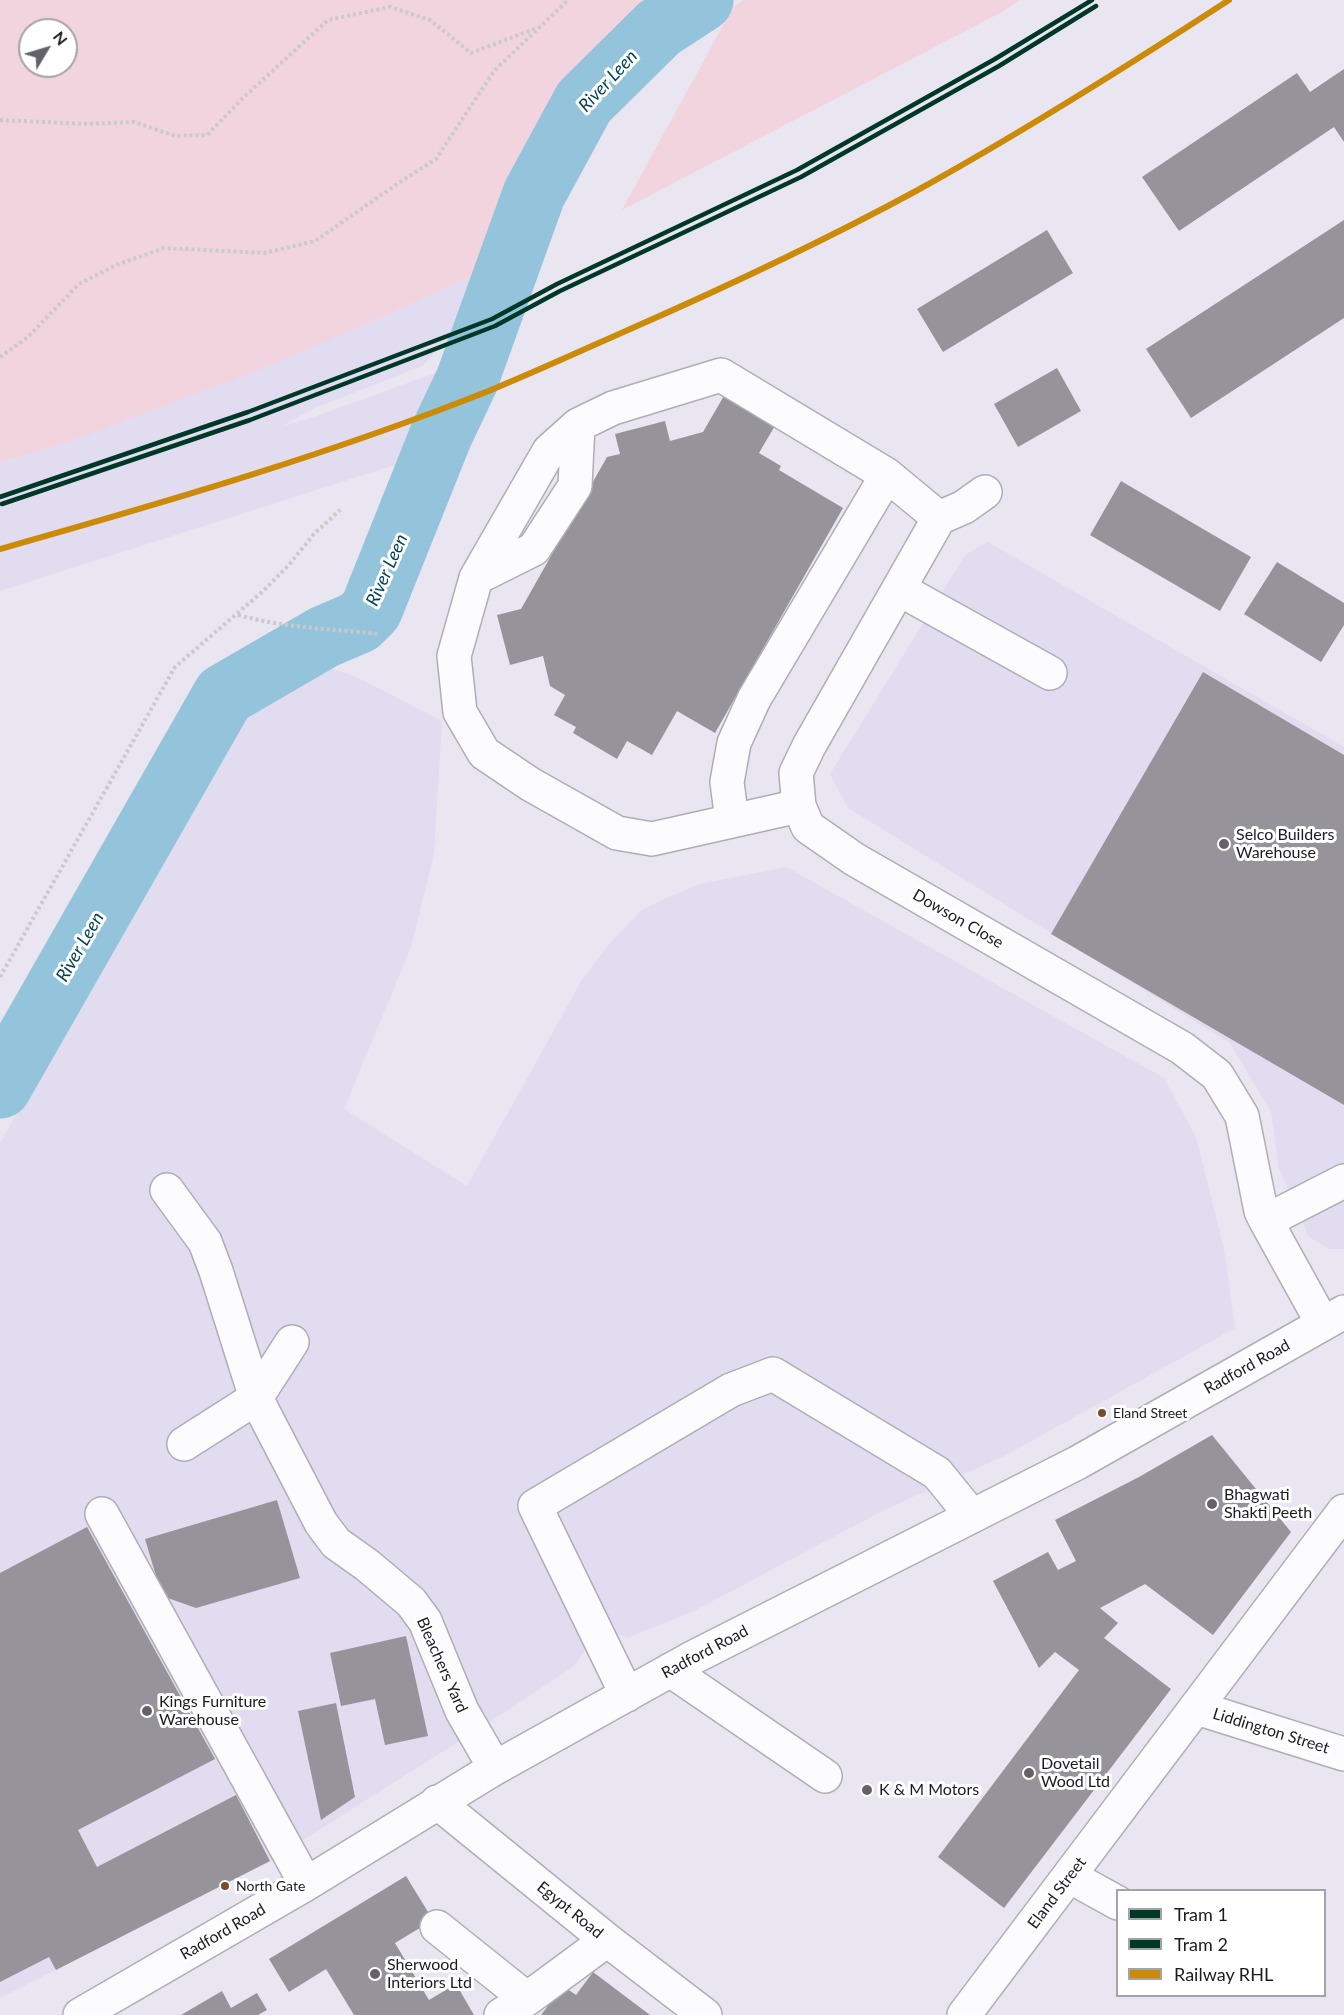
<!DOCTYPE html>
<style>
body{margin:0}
#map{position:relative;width:1344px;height:2015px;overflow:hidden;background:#e9e6f1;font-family:Lato,sans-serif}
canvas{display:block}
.legend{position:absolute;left:1116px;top:1889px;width:210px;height:108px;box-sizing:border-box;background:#fff;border:2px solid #a4a3a6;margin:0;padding:8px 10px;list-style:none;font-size:18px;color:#1c1a21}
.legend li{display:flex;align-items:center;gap:12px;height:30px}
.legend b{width:30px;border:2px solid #a4a3a6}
.north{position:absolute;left:18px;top:18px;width:60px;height:60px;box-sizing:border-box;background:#fff;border:2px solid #a4a3a6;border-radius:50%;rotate:52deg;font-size:16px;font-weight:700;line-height:24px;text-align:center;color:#1c1a21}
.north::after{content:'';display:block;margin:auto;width:21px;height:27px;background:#64616a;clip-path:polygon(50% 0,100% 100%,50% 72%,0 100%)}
</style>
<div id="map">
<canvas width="1344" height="2015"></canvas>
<ul class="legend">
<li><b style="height:8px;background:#003828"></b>Tram 1</li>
<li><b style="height:8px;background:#003828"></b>Tram 2</li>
<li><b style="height:8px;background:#cb8a07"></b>Railway RHL</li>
</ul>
<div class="north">N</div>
</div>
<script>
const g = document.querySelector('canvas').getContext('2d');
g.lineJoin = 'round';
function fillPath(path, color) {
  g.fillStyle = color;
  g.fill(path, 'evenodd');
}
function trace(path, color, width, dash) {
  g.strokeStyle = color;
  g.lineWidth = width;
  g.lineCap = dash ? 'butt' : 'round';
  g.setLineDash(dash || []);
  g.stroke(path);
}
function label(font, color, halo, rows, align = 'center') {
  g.font = font + ' Lato,sans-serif';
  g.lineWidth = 6;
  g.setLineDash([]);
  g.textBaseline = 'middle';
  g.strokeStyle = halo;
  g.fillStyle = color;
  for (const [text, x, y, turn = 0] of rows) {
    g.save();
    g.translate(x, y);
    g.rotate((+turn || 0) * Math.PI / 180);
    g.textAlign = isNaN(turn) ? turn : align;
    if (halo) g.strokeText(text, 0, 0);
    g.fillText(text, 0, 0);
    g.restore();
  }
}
fillPath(new Path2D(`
 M502,265l1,26 -11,28 -15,19 -40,13 -15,15 -107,42 -33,18 26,-7 155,-56 -40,93 -423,135v-129l60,-17 311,-123 117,-53z
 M988,542l356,205v502h-15l-20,-12 -30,-68 -8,-57 -41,-69 -382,-235 -18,-34 136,-220z
 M312,661l44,16 86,44 -8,133 -23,93 -67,162 123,77 116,-208 27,-35 32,-33 22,-11 36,-15 86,-17 378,211 32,59 28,112 11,79 -229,127 -122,55 -192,102 -65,26 -13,-6 -27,15 -13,19 -72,48 -232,147 -270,137v-855l259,-453z`), '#e1dcef');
fillPath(new Path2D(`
 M0,0h661l-55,46 -54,71 -52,137 -12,15 -117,53 -125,53 -186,70 -60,17zM30,30h36v36h-36z
 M744,0h276l-18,12 -380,198 111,-203z`), '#f2d4df');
trace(new Path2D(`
 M0,1087l224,-392 100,-58 35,-15 12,-12 70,-175 26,-55 67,-186 50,-92 75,-74 43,-28`), '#94c4db', 63);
fillPath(new Path2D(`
 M1344,69v73l-10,-15 -155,104 -37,-54 155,-104 13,19z
 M1344,220v98l-153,100 -45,-69z
 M1047,230l26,43 -130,79 -26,-43z
 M1057,368l24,43 -63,36 -24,-43z
 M725,394l51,30 -17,29 22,13 -2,4 64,38 -128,225 -38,-22 -25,44 -25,-14 -10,18 -44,-26 3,-6 -22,-12 11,-20 -15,-9 -7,-30 -33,9 -13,-50 24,-6 86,-152 13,-3 -5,-20 50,-13 5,20 33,-9z
 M1121,481l130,76 -31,54 -130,-76z
 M1277,562l67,41v22l-23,37 -77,-48z
 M1203,672l141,83v350l-293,-171z
 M1212,1435l79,97 -78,103 -68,-51 -45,24 18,15 -14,15 67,51 -167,219 -66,-51 141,-187 -24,-18 -16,16 -46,-87 55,-29 10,18 18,-9 -21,-41 84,-43z
 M277,1500l23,78 -104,30 -34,-12 -17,-57z
 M87,1527l128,232 -137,71 19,37 139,-72 34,66 -214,109 -7,-13 -49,25v-409z
 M406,1636l22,100 -43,9 -10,-46 -34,7 -11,-53z
 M336,1703l19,94 -34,23 -23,-109z
 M406,1876l27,44 -38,23 34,57 27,-16 18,31h-120l-28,-46 -37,23 -20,-33z
 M593,1972l57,43h-109l22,-29 13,9z
 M222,1991l9,17 26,-15 10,17 -9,5h-77z`), '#97939a');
const minor = new Path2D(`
 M985,492l-21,15 -25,11 -130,228 -13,27 3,33 9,21 46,32 328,189 35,27 25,41 19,95 5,10 57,103
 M476,578l58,-29 41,-63 3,-61
 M899,589l151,84
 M799,806l-147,33 -35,-6 -87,-49 -46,-31 -24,-41 -6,-56 22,-78 73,-127 29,-26 35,-17 108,-33 166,100 52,43
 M732,821l-5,-39 7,-39 20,-44 133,-224
 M167,1190l38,52 11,29 40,127 65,125 15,20 31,22 44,37 14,19 37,90 33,57
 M1266,1221l78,-40
 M184,1444l72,-46 36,-56
 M102,1514l204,370
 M670,1670l155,106
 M627,1695l-92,-189 196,-116 42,-16 164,99 35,43
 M1197,1708l147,46
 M437,1802l170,138 98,75
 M1069,1876l49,27
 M437,1927l90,72
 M80,2015l226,-131 189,-116 199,-111 383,-194 267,-151
 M501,2015l26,-16 80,-59
 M964,2015l380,-504`);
trace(minor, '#afadb5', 36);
trace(new Path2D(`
 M0,120l87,4 47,-2 41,14 32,-1 37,-38 84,-77 62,-13 40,13 41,33 66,-25
 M0,357l28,-20 51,-53 37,-19 48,-17 100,5 51,-12 85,-59 36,-23 58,-88 74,-71
 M238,615c47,13 94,14 142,19
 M0,977l175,-310 87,-75 26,-26 26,-32 26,-24`), '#cac9cc', 4, [3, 3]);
trace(minor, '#fcfbfd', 33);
trace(new Path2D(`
 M0,549c166,-47 331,-95 491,-159 46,-19 92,-40 137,-60 98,-43 194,-88 288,-139 107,-59 210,-124 313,-191`), '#cb8a07', 6);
trace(new Path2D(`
 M0,497l248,-85 244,-93 65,-35 240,-114 198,-111 97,-59`), '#003828', 4.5);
trace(new Path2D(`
 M2,504l248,-84 245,-94 65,-35 241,-114 198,-111 97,-60`), '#003828', 4.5);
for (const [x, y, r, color] of [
 [1224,844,6,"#64616a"],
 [1102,1413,5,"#7a4b2a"],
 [1212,1504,6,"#64616a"],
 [147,1711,6,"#64616a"],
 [1029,1773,6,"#64616a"],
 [867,1790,6,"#64616a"],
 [225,1886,5,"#7a4b2a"],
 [375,1974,6,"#64616a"]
]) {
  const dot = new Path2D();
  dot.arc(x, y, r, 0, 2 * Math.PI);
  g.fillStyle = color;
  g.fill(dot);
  trace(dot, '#fff', 2);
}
label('14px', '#1c1a21', '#fff', [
 ["Eland Street",1113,1413],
 ["North Gate",236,1886]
], 'left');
label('16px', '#1c1a21', '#fff', [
 ["Selco Builders",1236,835],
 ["Warehouse",1236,853],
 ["Bhagwati",1224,1495],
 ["Shakti Peeth",1224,1513],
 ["Kings Furniture",159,1702],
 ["Warehouse",159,1720],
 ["Dovetail",1041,1764],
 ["Wood Ltd",1041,1782],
 ["K & M Motors",879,1790],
 ["Sherwood",387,1965],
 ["Interiors Ltd",387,1983]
], 'left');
label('16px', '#1c1a21', '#fff', [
 ["Dowson Close",958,919,30],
 ["Radford Road",1247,1367,-29],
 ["Radford Road",705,1652,-28],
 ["Bleachers Yard",442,1665,66],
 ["Liddington Street",1271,1731,17],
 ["Eland Street",1057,1893,-53],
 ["Egypt Road",570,1910,39],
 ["Radford Road",223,1932,-30]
]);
label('italic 18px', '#044357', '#fff', [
 ["River Leen",608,81,-47],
 ["River Leen",387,570,-66],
 ["River Leen",80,947,-60]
]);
</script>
